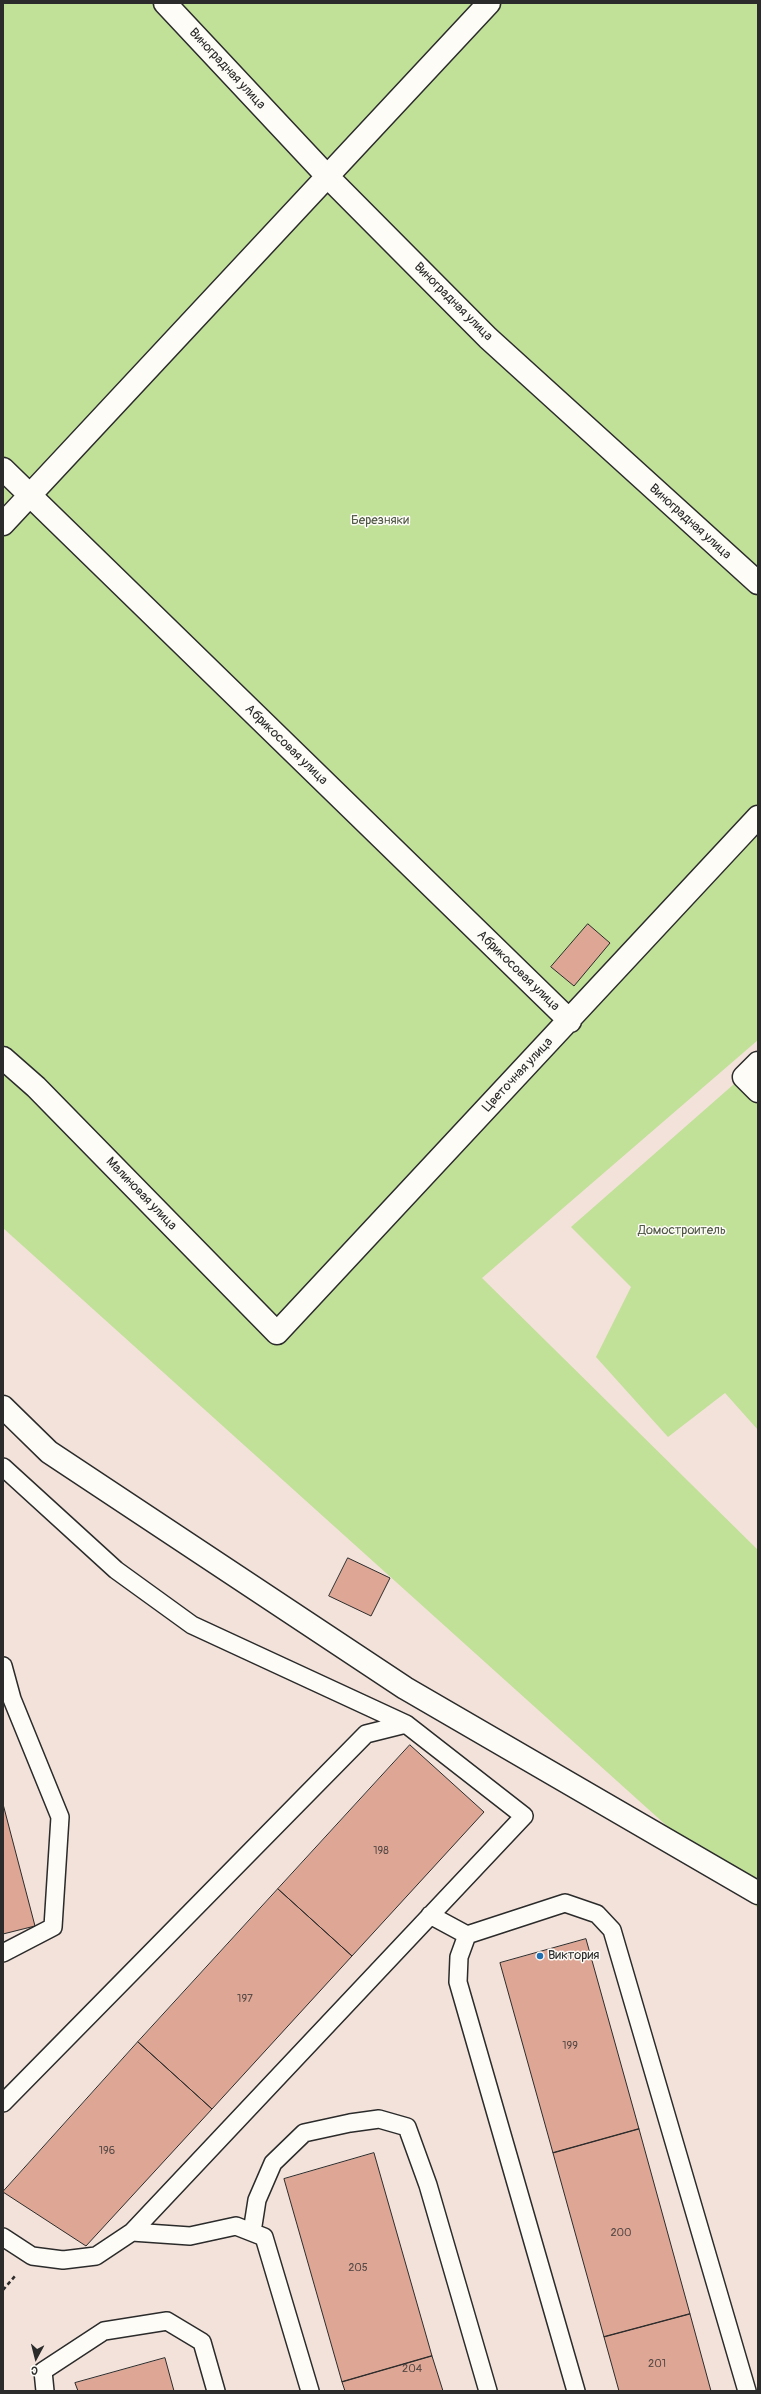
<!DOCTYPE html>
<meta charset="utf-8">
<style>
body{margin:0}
#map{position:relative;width:761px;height:2394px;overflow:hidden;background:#f3e2da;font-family:Pangolin,sans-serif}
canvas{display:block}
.frame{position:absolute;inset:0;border:4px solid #2b2b2b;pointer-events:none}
.north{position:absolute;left:16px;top:2338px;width:40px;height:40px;-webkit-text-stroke:3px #fdfcf7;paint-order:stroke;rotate:187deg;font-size:11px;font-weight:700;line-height:16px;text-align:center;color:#2b2b2b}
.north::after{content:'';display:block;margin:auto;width:14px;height:18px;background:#2b2b2b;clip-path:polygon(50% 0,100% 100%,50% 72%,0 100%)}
</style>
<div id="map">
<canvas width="761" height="2394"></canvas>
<div class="frame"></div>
<div class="north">С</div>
</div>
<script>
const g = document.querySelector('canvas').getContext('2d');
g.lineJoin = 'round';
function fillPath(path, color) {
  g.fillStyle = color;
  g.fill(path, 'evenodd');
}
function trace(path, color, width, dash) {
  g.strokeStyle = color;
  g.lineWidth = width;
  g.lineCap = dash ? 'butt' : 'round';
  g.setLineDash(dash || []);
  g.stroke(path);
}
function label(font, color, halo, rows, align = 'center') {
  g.font = font + ' Pangolin,sans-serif';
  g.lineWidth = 3;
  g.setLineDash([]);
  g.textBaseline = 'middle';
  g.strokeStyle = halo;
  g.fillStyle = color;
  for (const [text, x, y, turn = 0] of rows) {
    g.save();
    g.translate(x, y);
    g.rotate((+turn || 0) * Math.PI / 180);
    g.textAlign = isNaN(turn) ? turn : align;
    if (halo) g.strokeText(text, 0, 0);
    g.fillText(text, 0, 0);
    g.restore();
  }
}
fillPath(new Path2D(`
 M3,3h755v1037l-276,238 276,272v358l-755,-680z
 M758,1063v367l-33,-37 -57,44 -72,-80 35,-70 -60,-60z`), '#c1e098');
const building = new Path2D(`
 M588,924l22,19 -36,43 -23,-19z
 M348,1558l42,20 -19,38 -42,-20z
 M410,1745l74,67 -132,144 -74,-67z
 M3,1804l32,122 -32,8z
 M278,1889l74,67 -140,153 -74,-67z
 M586,1939l53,190 -86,24 -53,-190z
 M138,2042l74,67 -126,137 -83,-54z
 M639,2129l51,185 -86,23 -51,-184z
 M374,2153l58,203 -90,26 -58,-203z
 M690,2314l21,77h-92l-15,-54z
 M432,2356l11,35h-98l-3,-9z
 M165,2358l9,33h-96l-3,-8z`);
fillPath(building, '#dda695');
trace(building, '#2b2b2b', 1);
const lane = new Path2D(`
 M3,1467l113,103 76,55 214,99
 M3,1666l9,33 48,118 -7,110 -50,26
 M430,1915l37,20
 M3,2103l363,-369 40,-10 118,92 -392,416 -36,24 -33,4 -31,-4 -29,-19
 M132,2232l58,4 46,-10 28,11 46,154
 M252,2232l5,-32 16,-37 31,-30 46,-10 29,-4 28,8 21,58 60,206
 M45,2391l-2,-20 61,-40 63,-10 35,21 14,49
 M576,2391l-118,-409 1,-25 8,-22 98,-32 32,11 15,16 135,461`);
const street = new Path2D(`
 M165,3l162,173 161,162 270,245
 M3,469l567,552
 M3,524l486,-521
 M3,1058l33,29 241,246 481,-516
 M758,1063l-14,14 14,14
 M3,1407l46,45 356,236 353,205`);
trace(lane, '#2b2b2b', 20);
trace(street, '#2b2b2b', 25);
trace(new Path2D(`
 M3,2290l12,-14`), '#2b2b2b', 2.5, [4, 3]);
trace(lane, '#fdfcf7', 17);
trace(street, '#fdfcf7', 22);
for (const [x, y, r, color] of [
 [540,1956,4,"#1f6fb2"]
]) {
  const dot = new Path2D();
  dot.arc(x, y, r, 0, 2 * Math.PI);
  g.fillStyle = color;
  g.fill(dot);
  trace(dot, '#fdfcf7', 1.5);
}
label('11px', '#584a46', null, [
 ["198",381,1851],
 ["197",245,1999],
 ["199",570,2046],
 ["196",107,2151],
 ["200",621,2233],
 ["205",358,2268],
 ["201",657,2364],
 ["204",412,2369]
]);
label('13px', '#2b2b2b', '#fdfcf7', [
 ["Виноградная улица",227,69,47],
 ["Виноградная улица",453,302,45],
 ["Виноградная улица",690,522,42],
 ["Абрикосовая улица",286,745,44],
 ["Абрикосовая улица",518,971,44],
 ["Цветочная улица",518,1075,-47],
 ["Малиновая улица",141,1194,46]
]);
label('13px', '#505846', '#fdfcf7', [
 ["Березняки",380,521],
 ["Домостроитель",682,1231]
]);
label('13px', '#2b2b2b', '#fdfcf7', [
 ["Виктория",548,1956]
], 'left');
</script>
